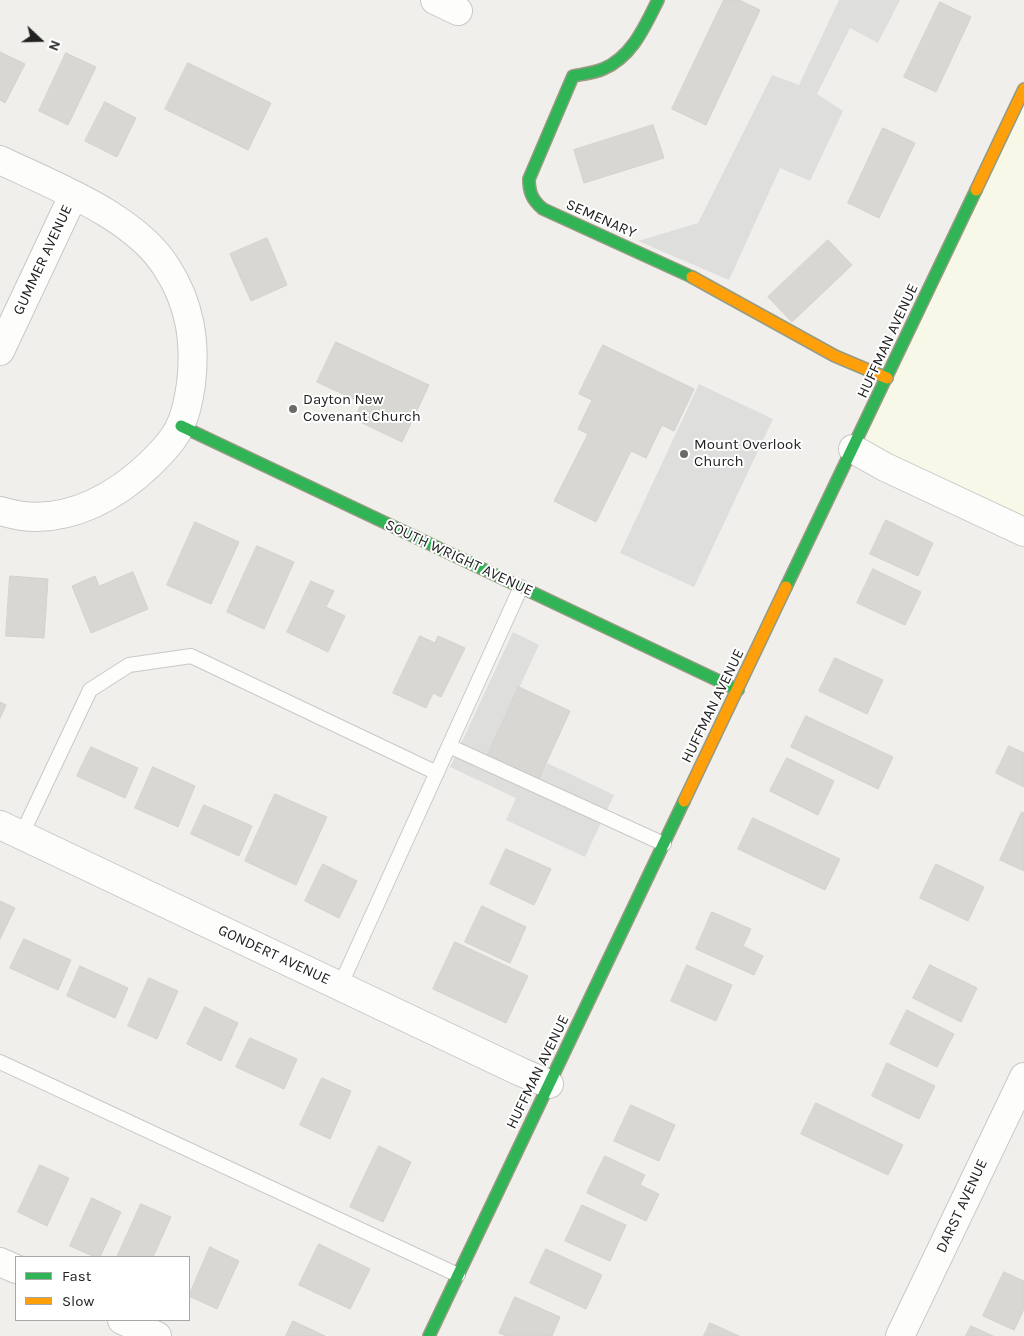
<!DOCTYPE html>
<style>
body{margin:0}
#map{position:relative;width:1024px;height:1336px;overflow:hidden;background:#f0efeb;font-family:Karla,sans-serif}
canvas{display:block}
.legend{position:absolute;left:15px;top:1256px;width:175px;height:65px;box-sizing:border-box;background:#fff;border:1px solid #a7a7a7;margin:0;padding:6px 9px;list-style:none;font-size:15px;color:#222}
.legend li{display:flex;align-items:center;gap:10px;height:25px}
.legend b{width:25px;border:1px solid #a7a7a7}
.north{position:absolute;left:15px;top:15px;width:50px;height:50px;-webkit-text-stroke:4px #fff;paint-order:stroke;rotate:111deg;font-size:14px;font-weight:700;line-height:20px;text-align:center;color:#222}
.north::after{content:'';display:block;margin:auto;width:18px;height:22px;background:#222;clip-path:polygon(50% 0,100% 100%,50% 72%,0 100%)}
</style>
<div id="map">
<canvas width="1024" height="1336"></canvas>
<ul class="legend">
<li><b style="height:6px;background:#30b455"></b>Fast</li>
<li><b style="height:6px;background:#ff9f0a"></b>Slow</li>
</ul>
<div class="north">N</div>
</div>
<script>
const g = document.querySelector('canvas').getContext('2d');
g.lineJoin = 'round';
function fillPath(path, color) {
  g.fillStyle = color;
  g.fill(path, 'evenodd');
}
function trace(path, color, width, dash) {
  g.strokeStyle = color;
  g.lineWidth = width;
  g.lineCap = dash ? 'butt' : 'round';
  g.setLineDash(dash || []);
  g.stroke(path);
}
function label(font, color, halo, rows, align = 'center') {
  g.font = font + ' Karla,sans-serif';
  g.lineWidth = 4;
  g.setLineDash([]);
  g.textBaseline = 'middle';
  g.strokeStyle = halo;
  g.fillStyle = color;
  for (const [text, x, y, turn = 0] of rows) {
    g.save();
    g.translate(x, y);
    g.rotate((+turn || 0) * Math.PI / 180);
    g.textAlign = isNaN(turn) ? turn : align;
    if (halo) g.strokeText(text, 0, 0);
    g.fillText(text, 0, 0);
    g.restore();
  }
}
fillPath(new Path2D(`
 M1024,90v439l-171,-80z`), '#f7f8e7');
fillPath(new Path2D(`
 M839,0h61l-22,43 -28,-15 -33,66 26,17 -33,70 -30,-13 -51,112 -91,-39 60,-18 74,-148 27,10z
 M699,384l74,35 -79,168 -74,-34z
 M513,632l26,13 -53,114 51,24 10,-20 67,32 -29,62 -79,-37 10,-22 -66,-31z`), '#dededc');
const building = new Path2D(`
 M724,0h15l21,10 -54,115 -34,-16z
 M940,2l31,15 -35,75 -32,-15z
 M0,52l25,12 -20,39 -5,-3z
 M66,53l30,14 -28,58 -29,-14z
 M188,63l83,40 -23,47 -83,-41z
 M105,102l31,16 -19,39 -32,-16z
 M653,125l11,33 -80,25 -10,-33z
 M883,128l32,15 -36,75 -31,-15z
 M267,238l20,47 -36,16 -21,-47z
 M828,240l24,25 -60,57 -24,-25z
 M336,342l93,43 -27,57 -48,-23 8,-16 -45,-21z
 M603,345l91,44 -20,42 -12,-6 -16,33 -15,-7 -35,71 -42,-21 34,-67 -10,-5 14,-29 -13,-6z
 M886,520l47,23 -15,33 -48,-22z
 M195,522l44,20 -28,62 -44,-19z
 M257,546l37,16 -30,67 -37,-17z
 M873,569l48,23 -16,33 -48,-22z
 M133,572l15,37 -57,24 -19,-47 23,-10 4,10z
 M10,576l38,3 -4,59 -38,-2z
 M311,581l23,10 -8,16 19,9 -17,36 -41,-20z
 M420,636l15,7 3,-7 27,12 -24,49 -8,-4 -7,15 -33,-15z
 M835,658l48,22 -16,34 -48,-23z
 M519,687l51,24 -33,72 -51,-24z
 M0,702l6,3 -6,13z
 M806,716l87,41 -15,32 -87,-42z
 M1009,746l15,7v34l-28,-14z
 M91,747l47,21 -13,30 -48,-22z
 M787,758l47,23 -16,34 -48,-24z
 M153,767l42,19 -17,41 -43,-19z
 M275,794l52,23 -31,68 -51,-24z
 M204,805l48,21 -13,30 -48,-22z
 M1022,812l2,1v58l-24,-11z
 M753,818l87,41 -15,31 -87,-41z
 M506,849l45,20 -17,36 -44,-21z
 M323,864l34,17 -18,37 -34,-17z
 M936,864l48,23 -16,34 -48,-23z
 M0,901l15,7 -15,31z
 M482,906l44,21 -16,36 -45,-21z
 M712,912l39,17 -8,17 20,10 -9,19 -58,-26z
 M24,939l47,21 -13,30 -48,-22z
 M455,942l73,34 -22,47 -73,-34z
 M687,965l45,20 -16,36 -45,-20z
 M930,965l47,23 -16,34 -48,-24z
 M80,966l48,22 -13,30 -48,-22z
 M149,978l29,13 -21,48 -29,-13z
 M205,1007l33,16 -17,38 -34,-17z
 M907,1010l47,24 -17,33 -47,-23z
 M250,1038l47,21 -13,30 -48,-22z
 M887,1063l48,23 -16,33 -47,-23z
 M322,1078l29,13 -21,48 -30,-14z
 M816,1103l87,42 -15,30 -87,-41z
 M631,1105l44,20 -16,36 -45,-20z
 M379,1146l32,16 -28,60 -33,-15z
 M605,1156l40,19 -5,10 19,9 -13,27 -59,-28z
 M40,1165l29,13 -22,48 -29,-14z
 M92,1198l29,14 -21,45h-5l-25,-11z
 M141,1204l30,13 -18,40h-36z
 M582,1205l44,20 -16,36 -45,-20z
 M319,1244l51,25 -20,40 -51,-24z
 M210,1247l29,14 -22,48 -28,-13z
 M546,1249l56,26 -16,34 -56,-26z
 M1004,1272l20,9v28l-10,21 -31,-14z
 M515,1297l45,20 -8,19h-46l-7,-3z
 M293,1321l32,15h-39z
 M710,1323l29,13h-35z
 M971,1326l22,10h-27z`);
fillPath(building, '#d8d7d3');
trace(building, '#d4d1cc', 1);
const lane = new Path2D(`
 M449,746l215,98
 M21,836l69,-146 39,-25 62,-9 246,117
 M340,986l181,-399
 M0,1062l458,213`);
const street = new Path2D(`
 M435,0l23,11
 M0,160c54,26 135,56 167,108 23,36 29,73 24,116 -2,14 -4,27 -10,40 -6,15 -19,28 -30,39 -34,33 -80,59 -129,53 -7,-1 -15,-3 -22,-5
 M0,351l73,-155
 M853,449l32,18 139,65
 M0,825l521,247 28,12
 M0,1262l16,7
 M122,1320l35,16
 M900,1336l124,-259`);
const fast = new Path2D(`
 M658,0c-13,26 -26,57 -55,69 -9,4 -20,5 -30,7l-44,103c0,13 3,21 14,30l149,68
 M181,426l557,264
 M786,587l190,-397
 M429,1336l255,-535`);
const slow = new Path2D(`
 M976,190l48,-101
 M692,277l143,79 52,22
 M684,801l102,-214`);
trace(lane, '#c9c8c7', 16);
trace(street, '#c9c8c7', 30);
trace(fast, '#969b81', 14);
trace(slow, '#969b81', 14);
trace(lane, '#fdfdfc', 14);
trace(street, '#fdfdfc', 28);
trace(fast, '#30b455', 11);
trace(slow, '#ff9f0a', 11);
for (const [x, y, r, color] of [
 [293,409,5,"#6a6a68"],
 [684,454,5,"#6a6a68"]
]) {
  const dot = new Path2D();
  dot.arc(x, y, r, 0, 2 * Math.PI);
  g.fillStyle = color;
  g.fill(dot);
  trace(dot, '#fff', 2);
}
label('15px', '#222', '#fff', [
 ["SEMENARY",601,219,24],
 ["GUMMER AVENUE",43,260,-65],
 ["HUFFMAN AVENUE",888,341,-65],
 ["SOUTH WRIGHT AVENUE",459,558,25],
 ["HUFFMAN AVENUE",713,706,-64],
 ["GONDERT AVENUE",274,955,25],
 ["HUFFMAN AVENUE",538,1072,-64],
 ["DARST AVENUE",962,1206,-65]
]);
label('15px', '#222', '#fff', [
 ["Dayton New",303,400],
 ["Covenant Church",303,417],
 ["Mount Overlook",694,445],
 ["Church",694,462]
], 'left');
</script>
